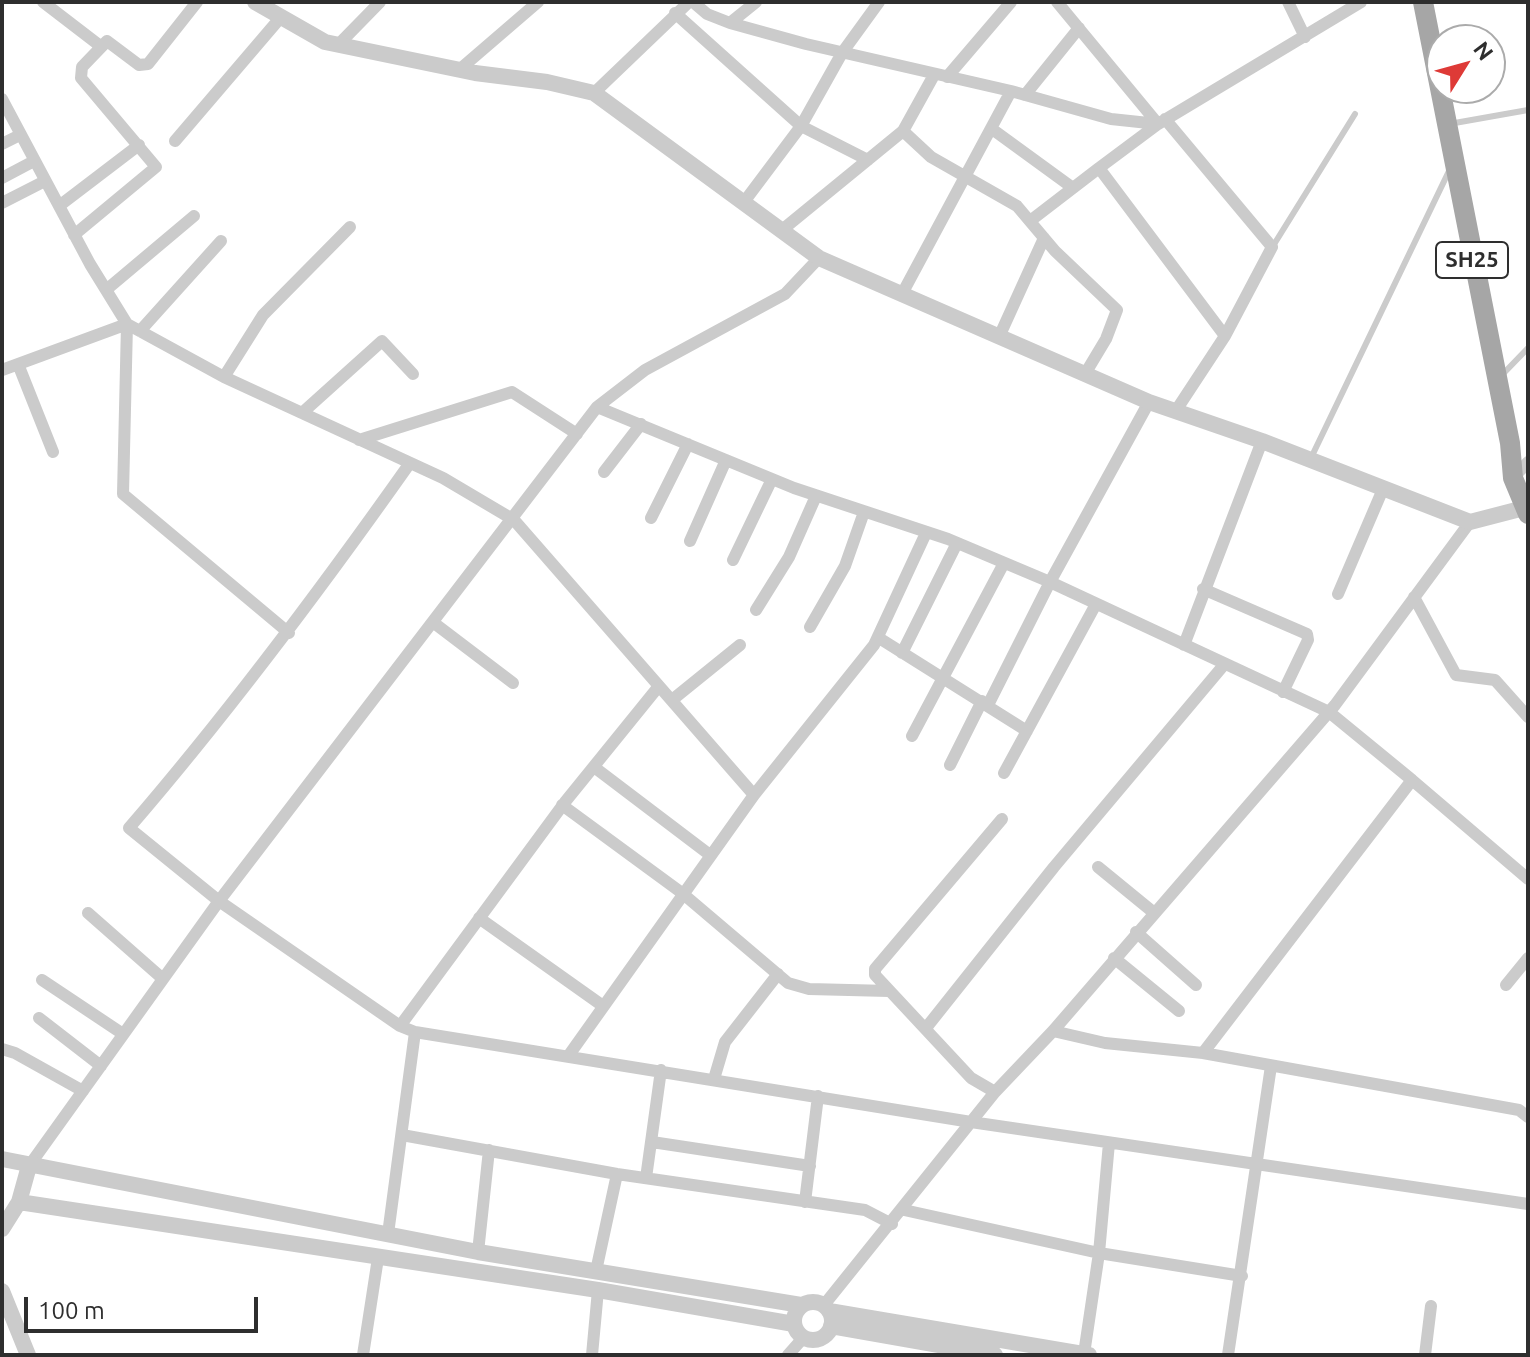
<!DOCTYPE html>
<style>
body{margin:0}
#map{position:relative;width:1530px;height:1357px;overflow:hidden;background:#fff;font-family:Ubuntu,sans-serif}
canvas{display:block}
.frame{position:absolute;inset:0;border:4px solid #2e2e2e;pointer-events:none}
.north{position:absolute;left:1426px;top:24px;width:80px;height:80px;box-sizing:border-box;background:#fff;border:2px solid #ababab;border-radius:50%;rotate:53deg;font-size:22px;font-weight:700;line-height:32px;text-align:center;color:#2e2e2e}
.north::after{content:'';display:block;margin:auto;width:28px;height:36px;background:#de3a37;clip-path:polygon(50% 0,100% 100%,50% 72%,0 100%)}
.scale{position:absolute;left:24px;top:1297px;width:234px;height:36px;box-sizing:border-box;border:4px solid #2e2e2e;border-top:0;padding-left:10px;font-size:24px;line-height:28px;white-space:nowrap;color:#2e2e2e;-webkit-text-stroke:6px #fff;paint-order:stroke}
</style>
<div id="map">
<canvas width="1530" height="1357"></canvas>
<div class="frame"></div>
<div class="north">N</div>
<div class="scale">100 m</div>
</div>
<script>
const g = document.querySelector('canvas').getContext('2d');
g.lineJoin = 'round';
function trace(path, color, width, dash) {
  g.strokeStyle = color;
  g.lineWidth = width;
  g.lineCap = dash ? 'butt' : 'round';
  g.setLineDash(dash || []);
  g.stroke(path);
}
function label(font, color, halo, rows, align = 'center') {
  g.font = font + ' Ubuntu,sans-serif';
  g.lineWidth = 8;
  g.setLineDash([]);
  g.textBaseline = 'middle';
  g.strokeStyle = halo;
  g.fillStyle = color;
  for (const [text, x, y, turn = 0] of rows) {
    g.save();
    g.translate(x, y);
    g.rotate((+turn || 0) * Math.PI / 180);
    g.textAlign = isNaN(turn) ? turn : align;
    if (halo) g.strokeText(text, 0, 0);
    g.fillText(text, 0, 0);
    g.restore();
  }
}
trace(new Path2D(`
 M1449,124l79,-14
 M1273,246l82,-132
 M1500,377l28,-29
 M1310,460l139,-289`), '#cbcbcb', 6);
trace(new Path2D(`
 M43,2l56,43
 M693,2l14,12 23,9 76,21 205,47 100,28 47,5 203,-122
 M1057,2l101,122 -59,44 126,168 -48,73
 M1288,2l17,35
 M675,13l126,113 67,34
 M730,23l26,-21
 M338,45l42,-43
 M459,70l79,-68
 M947,77l64,-75
 M594,93l95,-91
 M1025,95l54,-67
 M2,99l88,165 37,60 97,53 219,101 71,42 145,166 -94,116 -165,224
 M1165,119l107,128 -47,89
 M992,129l81,59
 M903,131l31,-56
 M175,141l106,-124
 M2,144l18,-9
 M2,178l32,-17
 M744,202l57,-76 41,-73 37,-51
 M2,203l43,-22
 M59,206l80,-61
 M1030,221l69,-53
 M782,230l121,-99 28,26 86,49 38,45 62,59 -11,29 -21,35
 M74,235l82,-68 -75,-89 1,-11 25,-26 32,24 9,-1 49,-62
 M106,290l88,-74
 M902,294l109,-203
 M140,331l81,-90
 M999,337l45,-99
 M18,364l35,88
 M2,370l125,-46 -4,170 166,139
 M224,377l39,-62 87,-88
 M597,407l197,81 154,51 102,43 279,130 83,68 -209,273 -98,-10 -52,-12
 M302,413l80,-72 31,33
 M359,440l153,-48 65,42
 M410,463c-89,126 -180,248 -281,365l90,73 181,125 15,6 556,90 557,82
 M604,472l37,-48
 M1513,478l15,-16
 M651,518l37,-74
 M690,541l36,-81
 M733,560l39,-81
 M1203,589l104,45 1,6 -25,52
 M1338,594l45,-105
 M1414,597l42,78 39,5 33,37
 M756,610l33,-53 27,-61
 M434,623l79,60
 M810,627l35,-61 19,-54
 M879,638l148,93
 M1184,645l78,-204
 M902,653l55,-110
 M659,686l95,109
 M672,700l68,-55
 M988,705l62,-123 99,-180
 M912,736l92,-173
 M950,765l32,-64
 M594,767l116,88
 M1004,773l92,-169
 M1412,780l116,99
 M562,805l120,88 106,90 21,6 80,2
 M1098,867l55,45
 M88,913l75,66
 M479,918l124,88
 M1136,932l60,53
 M1114,958l65,53
 M42,980l81,54
 M1506,985l22,-27
 M39,1018l62,48
 M926,1028l128,-161 169,-201
 M2,1049l13,4 68,38
 M1203,1053l316,57 9,7
 M569,1055l185,-260 120,-150 52,-112
 M714,1079l11,-37 53,-68
 M995,1092l-24,-14 -96,-103v-6l127,-150
 M402,1135l215,39 248,36 27,14
 M652,1142l158,24
 M29,1166l190,-265 378,-494 48,-37 140,-76 34,-36
 M646,1178l15,-108
 M805,1202l13,-106
 M904,1210l195,43 143,23
 M388,1234l27,-202
 M478,1252l11,-102
 M596,1271l21,-97
 M824,1305l171,-213 58,-61 282,-326 135,-183
 M1084,1354l15,-101 10,-110
 M363,1355l15,-97
 M592,1355l6,-65
 M788,1355l16,-18
 M1228,1355l43,-289
 M1425,1355l6,-49`), '#cbcbcb', 12);
trace(new Path2D(`
 M255,2l70,40 150,31 72,9 47,11 225,165 330,144 113,39 208,81 54,-14
 M2,1159l476,93 323,53
 M19,1202l579,88 196,34
 M2,1229l17,-27 10,-36
 M2,1291l26,64
 M794 1321a19 19 0 1 1 38 0a19 19 0 1 1-38 0Z
 M829,1311l260,44
 M831,1326l164,29`), '#cbcbcb', 16);
trace(new Path2D(`
 M1423,2l87,441 3,35 15,36`), '#a6a6a6', 20);
for (const [x, y, w] of [
 [1472,260,72]
]) {
  const box = new Path2D();
  box.roundRect(x - w / 2, y - 18, w, 36, 6);
  g.fillStyle = '#fff';
  g.fill(box);
  trace(box, '#2e2e2e', 2);
}
label('bold 22px', '#2e2e2e', null, [
 ["SH25",1472,260]
]);
</script>
